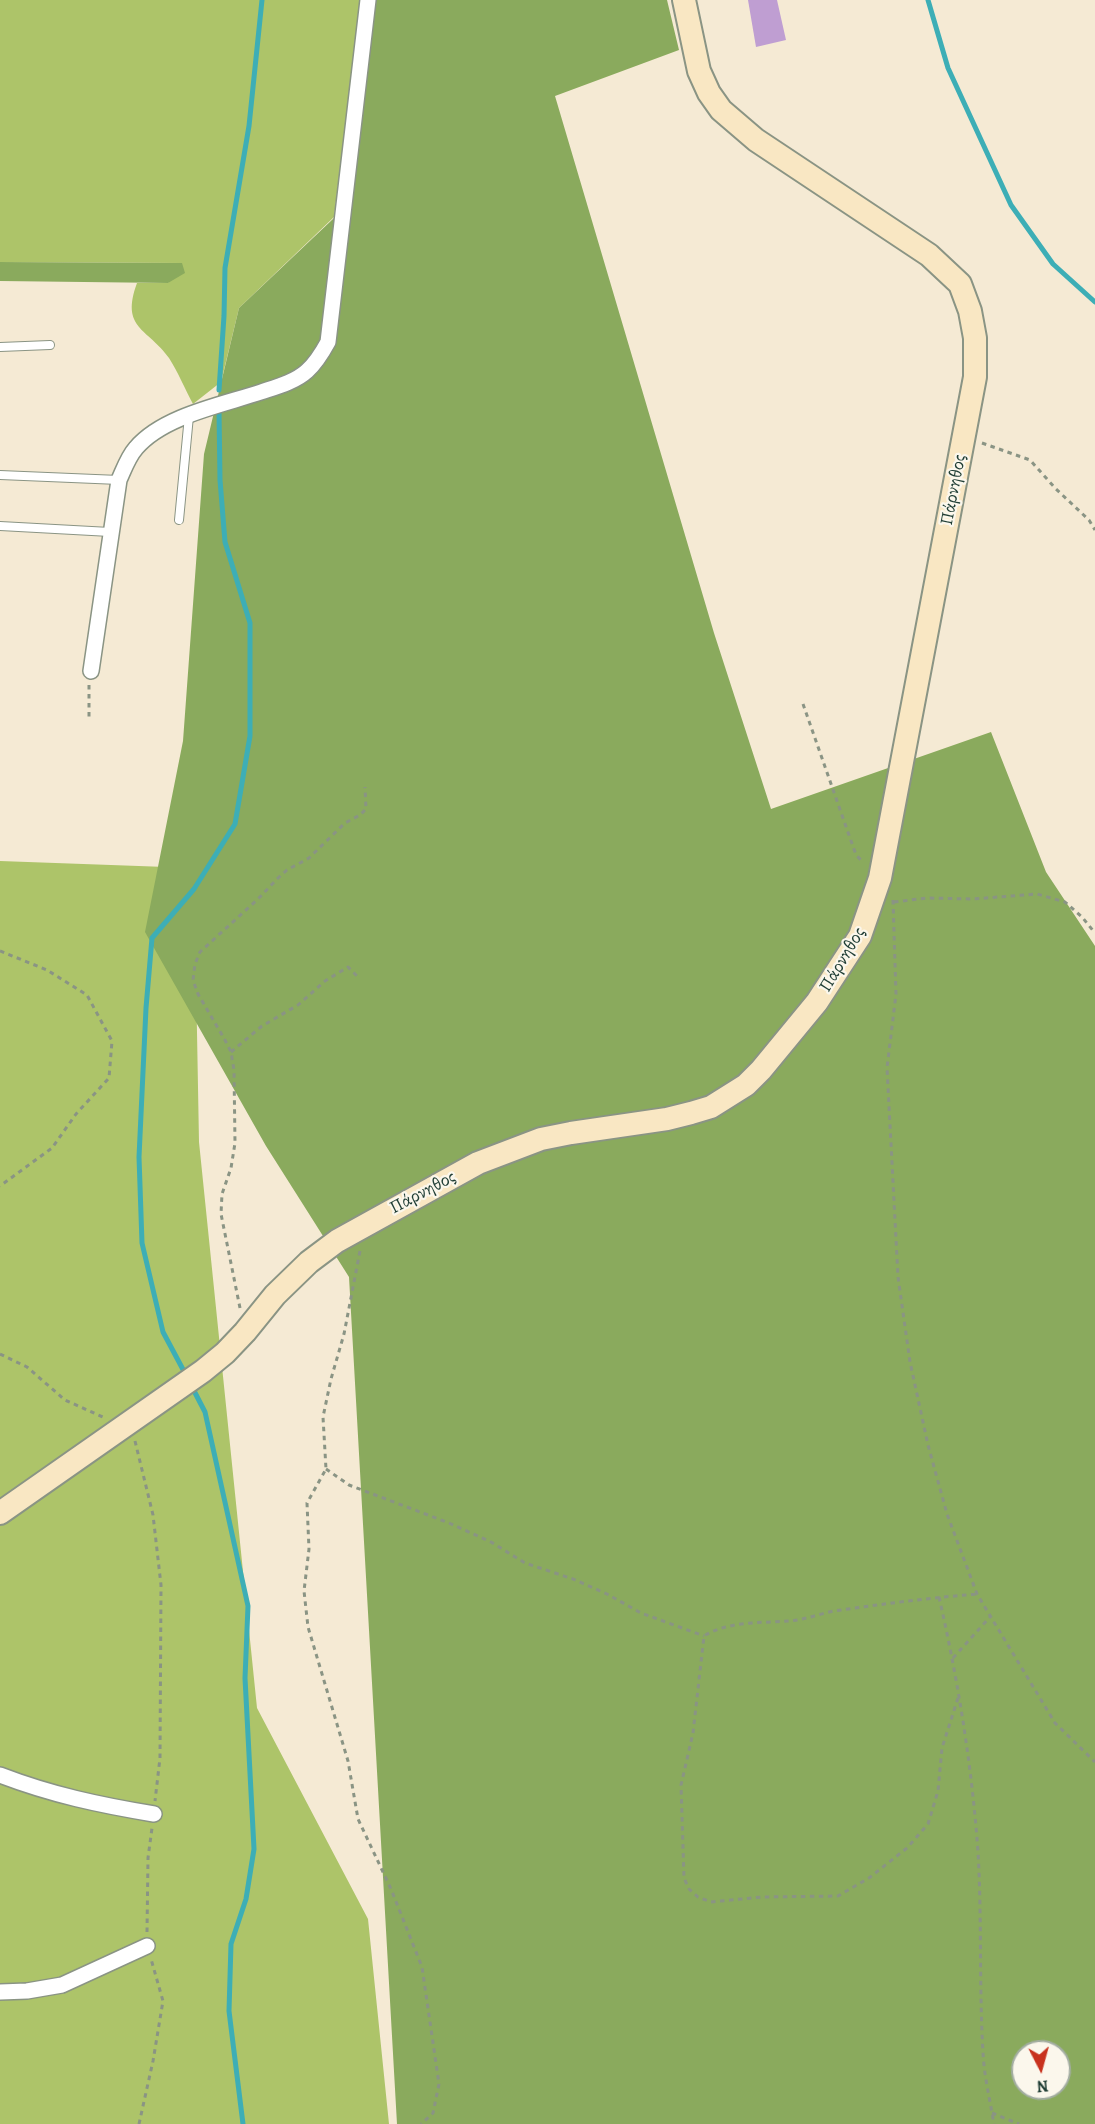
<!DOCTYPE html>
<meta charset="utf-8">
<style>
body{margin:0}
#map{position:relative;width:1095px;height:2124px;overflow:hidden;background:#f5ead4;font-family:Alegreya,serif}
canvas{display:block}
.north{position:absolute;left:1011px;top:2040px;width:60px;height:60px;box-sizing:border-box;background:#fbf7ec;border:2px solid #a3ada2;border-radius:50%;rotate:174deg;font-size:16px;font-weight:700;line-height:24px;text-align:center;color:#1f3d34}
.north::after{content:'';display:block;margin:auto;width:21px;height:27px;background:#c8321e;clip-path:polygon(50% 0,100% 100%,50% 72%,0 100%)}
</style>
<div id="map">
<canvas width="1095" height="2124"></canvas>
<div class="north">N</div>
</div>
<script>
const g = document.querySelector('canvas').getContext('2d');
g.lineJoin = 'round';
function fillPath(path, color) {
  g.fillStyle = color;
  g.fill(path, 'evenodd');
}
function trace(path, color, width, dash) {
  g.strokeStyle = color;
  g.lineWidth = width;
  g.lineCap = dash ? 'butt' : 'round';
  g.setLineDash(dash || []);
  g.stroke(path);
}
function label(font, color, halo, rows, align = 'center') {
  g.font = font + ' Alegreya,serif';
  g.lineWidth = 4.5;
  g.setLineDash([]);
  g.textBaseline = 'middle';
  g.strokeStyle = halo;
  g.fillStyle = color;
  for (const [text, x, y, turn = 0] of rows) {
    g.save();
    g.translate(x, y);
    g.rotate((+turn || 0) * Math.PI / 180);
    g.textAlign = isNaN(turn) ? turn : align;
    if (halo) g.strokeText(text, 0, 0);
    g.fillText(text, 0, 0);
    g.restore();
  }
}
fillPath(new Path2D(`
 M0,0h361l-27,217 -95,91 -18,74 -28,22c-8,-15 -15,-32 -24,-46 -21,-30 -49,-29 -32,-75h31l14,-20 -182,-1z
 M0,861l194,7 5,274 58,566 111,211 21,205h-389z`), '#adc469');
fillPath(new Path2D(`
 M375,0h292l12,50 -124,46 159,537 57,176 220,-77 55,140 49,74v1178h-698l-48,-847 -83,-131 -121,-214 38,-191 21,-287 35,-146 113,-107zM1023,2052h36v36h-36z
 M0,262l182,1 3,10 -17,10 -168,-2z`), '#8aaa5d');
trace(new Path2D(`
 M928,0l20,68 63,137 42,59 42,38
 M219,390l5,-74 1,-48 24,-142 13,-126
 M187,1377l-24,-45 -21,-89 -3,-86 7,-149 6,-70 42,-49 41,-65 15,-88v-113l-25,-81 -5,-62 -1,-69
 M191,1385l14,27 43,194 -3,72 9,171 -8,50 -15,45 -2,67 14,113`), '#3daeb6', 5);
fillPath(new Path2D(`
 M748,0h29l9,40 -30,7z`), '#bf9ed2');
const lane = new Path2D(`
 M0,347l50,-2
 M0,475l119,5
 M179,520l10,-104
 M0,526l110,6`);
const street = new Path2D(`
 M91,671l28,-191c5,-11 9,-23 17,-32 27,-32 86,-43 125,-56 15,-5 34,-10 46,-21 9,-8 15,-18 21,-29l40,-342
 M0,1775c52,20 100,30 154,39
 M0,1992l27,-1 35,-6 85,-39`);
const secondary = new Path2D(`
 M0,1513l203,-142 22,-18 20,-21 30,-37 34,-33 28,-21 141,-78 63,-24 30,-6 96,-14 24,-6 20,-6 35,-22 15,-15 56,-68 43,-66 20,-58 95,-501v-39l-5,-27 -10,-27 -31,-29 -173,-115 -35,-30 -12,-17 -10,-22 -15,-71`);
trace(lane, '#8a9484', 10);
trace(street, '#8a9484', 18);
trace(secondary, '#8a9484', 26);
trace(new Path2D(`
 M982,443l48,17 26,29 33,31 6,10
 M89,685v33
 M803,704l53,151 7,7
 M893,900l3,94 -9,74 11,209 12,85 18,83 19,69 30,80 78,129 40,39
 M894,902l33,-4 46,1 64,-5 28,8 17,15 13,16
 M0,951l47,19 40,25 25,46 -3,37 -33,36 -24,34 -52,38
 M231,1052l31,-26 36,-21 27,-24 23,-14 11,11
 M360,1251l-16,83 -13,45 -8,38 3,52 -19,34 2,46 -5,42 4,36 40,134 10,58 33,70 31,78 17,117 -6,29 -12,11
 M240,1308l-19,-94 1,-20 9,-26 4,-25 -1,-73 -3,-18 -6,-12 -27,-46 -5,-14 2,-16 5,-12 58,-53 20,-21 9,-8 22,-12 36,-35 15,-8 6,-6 -1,-22
 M0,1354l27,13 38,33 40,18
 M135,1441l18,74 8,70 -1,173 -5,43
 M326,1469l23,16 100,38 42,19 34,21 48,16 34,15 34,19 63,23
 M939,1597c19,83 33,170 39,255 4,67 1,134 5,200 1,24 7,48 11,72
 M953,1658l37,-41
 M958,1698l-16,50 -4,43 -10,33 -21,24 -38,30 -31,18 -76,1 -51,5 -13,-5 -9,-8 -5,-11 -3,-93 12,-52 11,-97c24,-15 57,-13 85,-15 15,-1 30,-7 45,-10 48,-7 95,-13 143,-17
 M147,1932l1,-74 4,-30
 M992,2113l27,11
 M139,2124l14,-63 10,-60 -12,-42`), '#8a9484', 3, [4.5, 4.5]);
trace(lane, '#fff', 8);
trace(street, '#fff', 15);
trace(secondary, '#f9e7c3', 22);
label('18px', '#1f3d34', '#fbf7ec', [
 ["Πάρνηθος",954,490,-79],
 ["Πάρνηθος",843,960,-59],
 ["Πάρνηθος",423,1193,-28]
]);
</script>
